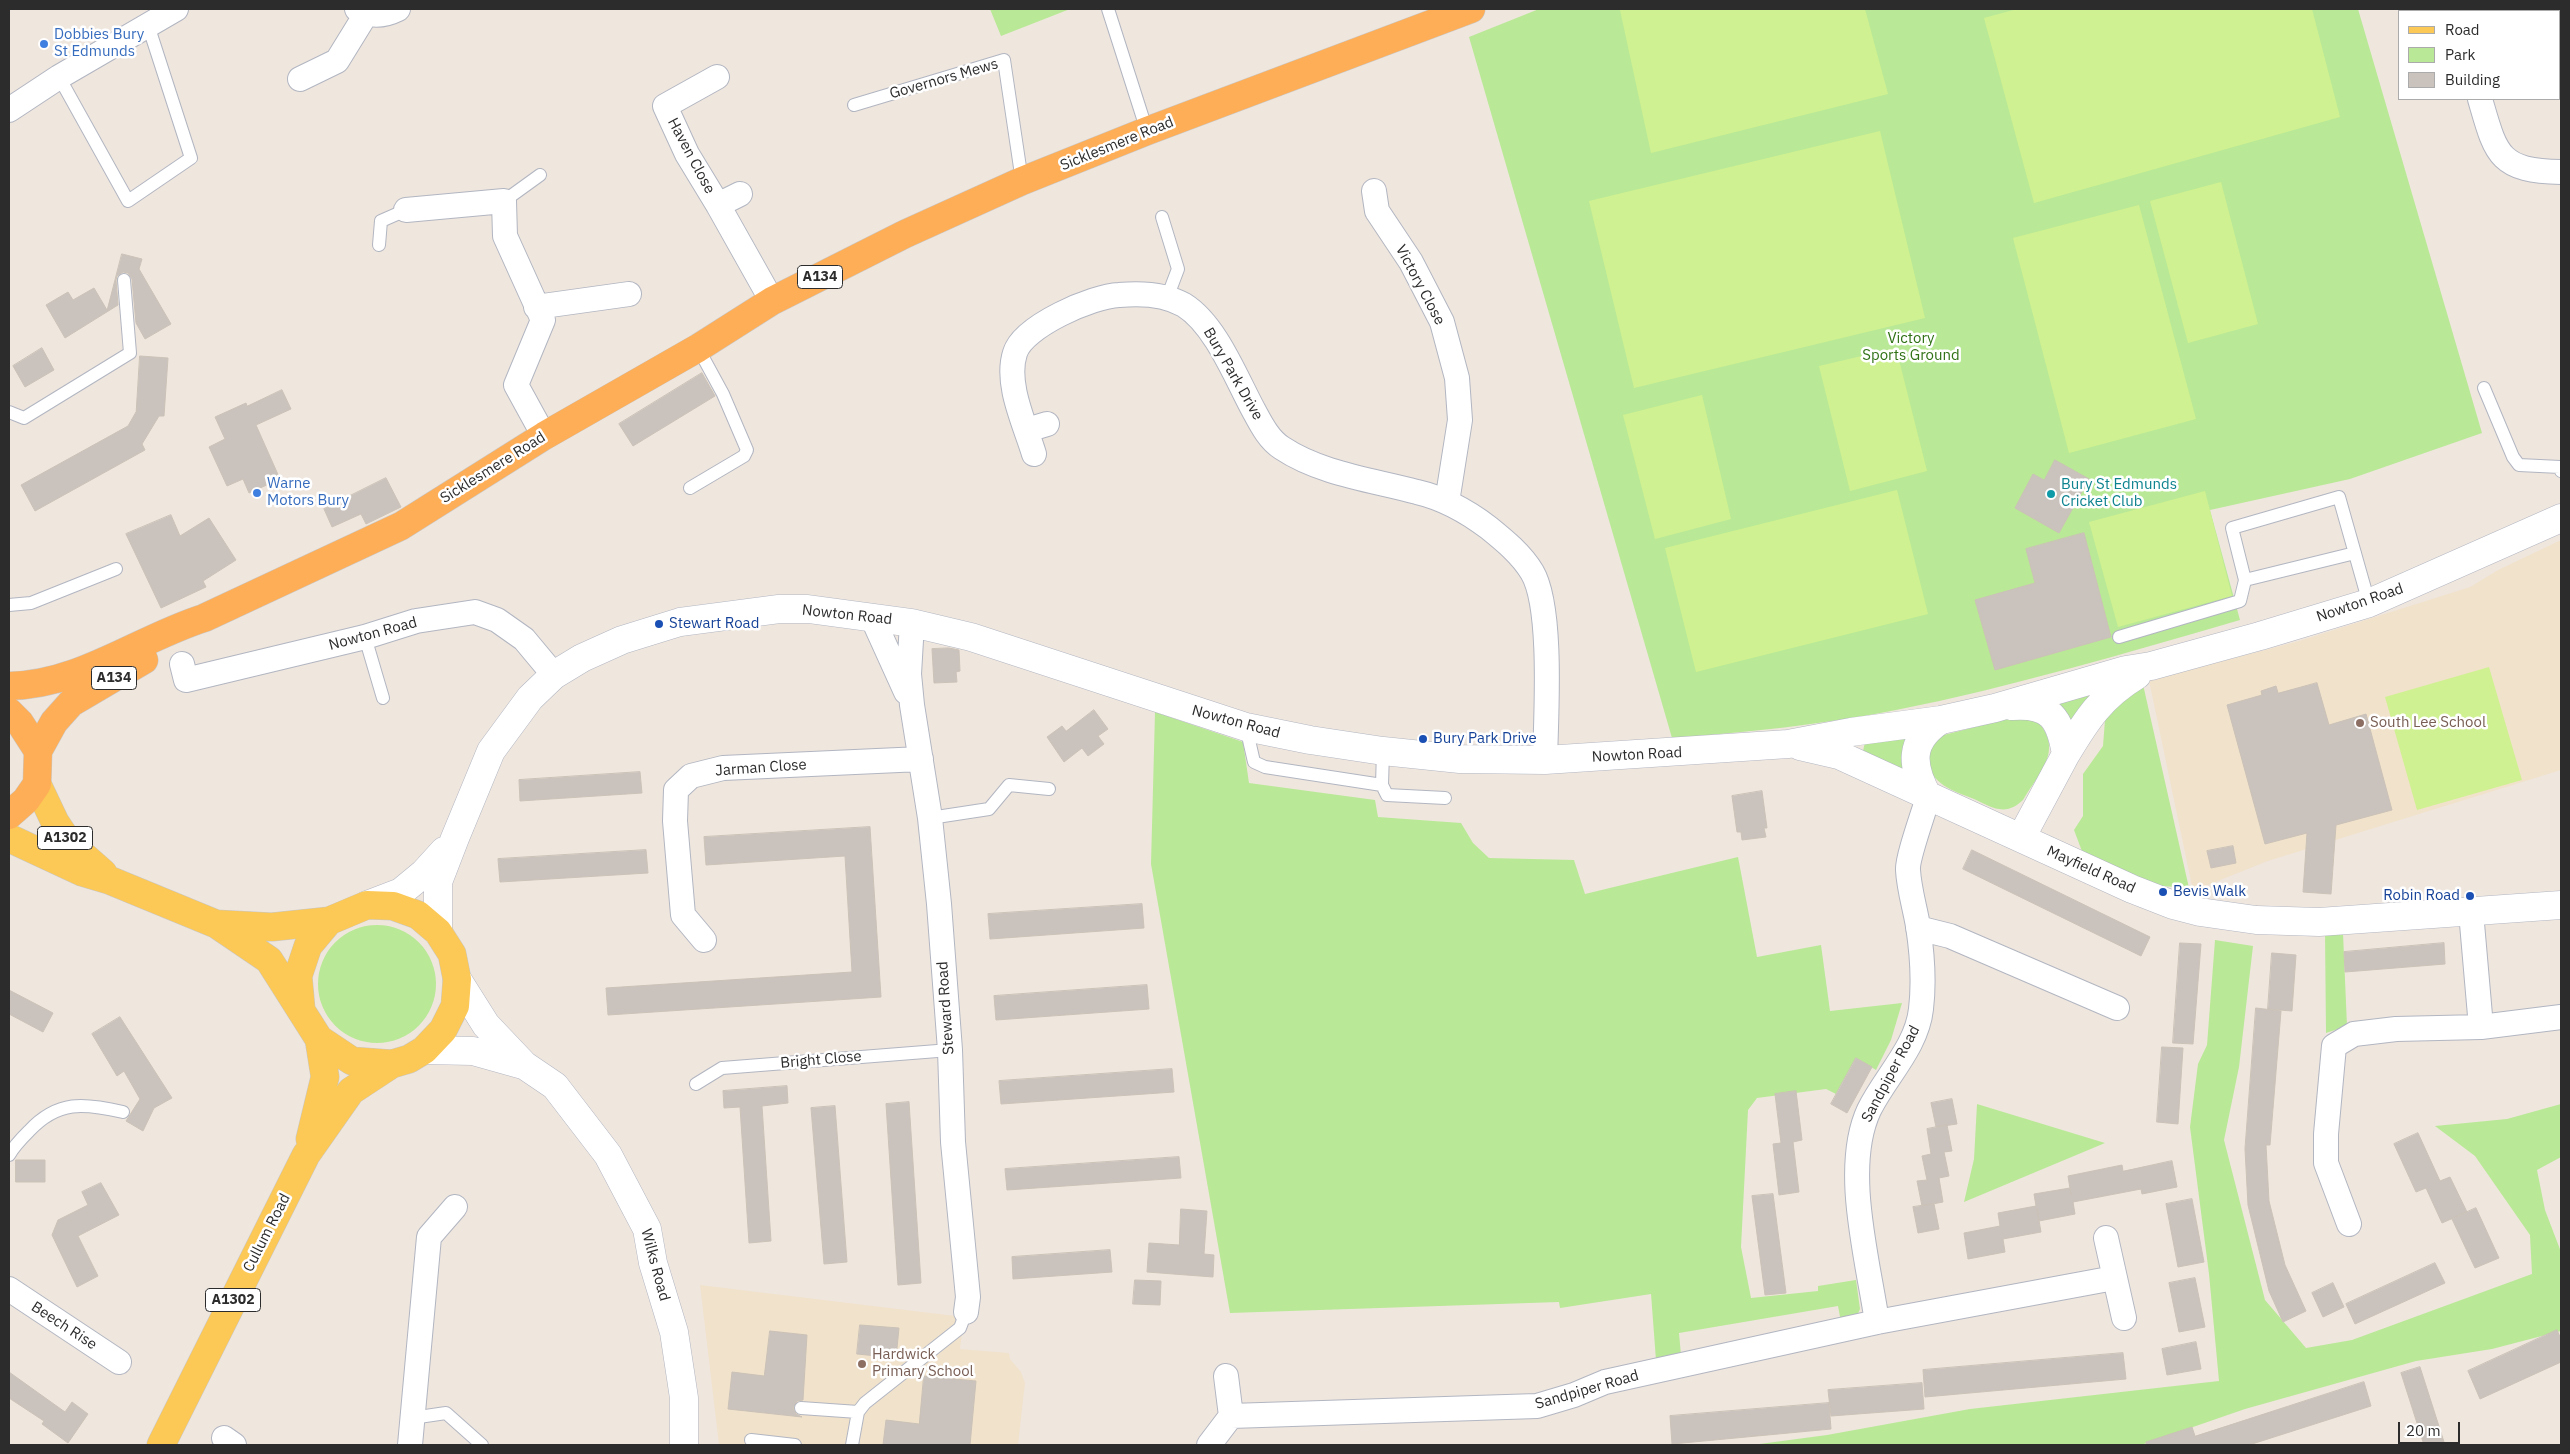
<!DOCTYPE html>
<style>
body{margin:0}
#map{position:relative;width:2570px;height:1454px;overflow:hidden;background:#efe6de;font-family:"IBM Plex Sans",sans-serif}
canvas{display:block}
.frame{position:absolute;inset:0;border:10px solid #2c2c2c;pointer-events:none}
.legend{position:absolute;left:2398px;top:10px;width:162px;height:90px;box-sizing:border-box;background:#fff;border:1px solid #ababab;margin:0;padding:6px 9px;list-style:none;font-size:15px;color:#2c2c2c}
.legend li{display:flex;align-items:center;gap:10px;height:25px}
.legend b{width:25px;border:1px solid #ababab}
.scale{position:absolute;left:2398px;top:1422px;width:62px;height:22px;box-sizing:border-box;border:2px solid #2c2c2c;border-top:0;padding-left:6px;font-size:15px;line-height:18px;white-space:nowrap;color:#2c2c2c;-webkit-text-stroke:4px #fff;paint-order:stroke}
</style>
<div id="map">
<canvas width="2570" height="1454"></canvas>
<div class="frame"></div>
<ul class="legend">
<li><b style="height:6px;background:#fcc856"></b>Road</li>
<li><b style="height:14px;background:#b9e996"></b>Park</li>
<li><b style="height:14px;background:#cac3bd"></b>Building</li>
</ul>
<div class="scale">20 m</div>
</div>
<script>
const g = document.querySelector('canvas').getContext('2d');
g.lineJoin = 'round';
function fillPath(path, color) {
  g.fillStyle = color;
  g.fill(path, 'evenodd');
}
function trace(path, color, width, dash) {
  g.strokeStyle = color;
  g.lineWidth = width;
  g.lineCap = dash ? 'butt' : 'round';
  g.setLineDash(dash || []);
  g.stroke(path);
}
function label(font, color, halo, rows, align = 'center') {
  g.font = font + ' "IBM Plex Sans",sans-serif';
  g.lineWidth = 5;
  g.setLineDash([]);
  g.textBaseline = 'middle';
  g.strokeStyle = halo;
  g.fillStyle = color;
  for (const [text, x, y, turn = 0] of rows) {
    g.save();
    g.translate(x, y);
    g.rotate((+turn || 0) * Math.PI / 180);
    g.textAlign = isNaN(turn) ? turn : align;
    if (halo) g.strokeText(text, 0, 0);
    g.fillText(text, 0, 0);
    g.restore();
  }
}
fillPath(new Path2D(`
 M2561,540v230l-293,91 -75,30 -45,-215 37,-5 114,-30 171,-54 28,-17z
 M700,1285l264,32 -4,32 49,4 1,6 11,13 4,11 -7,62h-299z`), '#f1e2cc');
fillPath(new Path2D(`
 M990,9h80l-69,27z
 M1539,9h819l124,424 -132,46 -140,31 30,110c-114,33 -228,67 -344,90 -74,15 -149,22 -224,28l-203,-701z
 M2142,680l47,208 -41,-3 -65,-31 -9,-24 9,-14v-42l20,-28 2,-26z
 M2091,691l-1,6 -19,32 -19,-32z
 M1155,712l88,30 6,41 126,17 3,17 83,6 12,20 16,15 85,2 11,34 153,-37 19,100 64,-12 9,66 72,-8 -11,37 -15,30 -20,-12 -20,36 -10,-5 -69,9 -9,12 -7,137 10,51 67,-7v-5l38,-6 4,29 -4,9 -15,4 -3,-16 -159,27 2,22 -25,5 -5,-66 -91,14 -1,-6 -329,11 -79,-449z
 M2018,716l21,7c24,28 0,50 -16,77 -6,6 -15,11 -24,9 -8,-1 -18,-7 -25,-10 -20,-8 -45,-15 -46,-40 0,-9 5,-17 12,-23z
 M1910,735l-3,38 -44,-22 2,-9z
 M318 984a59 59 0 1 1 118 0a59 59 0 1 1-118 0Z
 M2325,933h18l4,93 -21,7z
 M2215,940l38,6 -14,121 -15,73 41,160 41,48 46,-8 180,-66 -2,-39 -55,-79 -40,-30 72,-7 54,-15v53l-24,13 8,40 16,42v79l-69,18 -76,12 -171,48 -104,36h-389l75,-10 143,-26 249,-28 -10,-107 -19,-147 8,-63 9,-19z
 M1977,1104l128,39 -141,59 10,-43z`), '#b9e996');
fillPath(new Path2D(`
 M1624,9h241l23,85 -237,59 -31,-143z
 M2017,9h295l28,108 -306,86 -50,-185z
 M1880,131l45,187 -291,70 -45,-187z
 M2221,182l37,142 -70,19 -38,-142z
 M2139,205l57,214 -127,34 -56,-215z
 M1896,348l31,123 -77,20 -31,-125z
 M1702,395l29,124 -76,20 -32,-124z
 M1897,490l31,124 -232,58 -31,-124z
 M2205,491l27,105 -114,31 -29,-105z
 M2489,667l33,113 -105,30 -32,-113z`), '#d0f191');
const building = new Path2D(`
 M122,254l20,5 -3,10 32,55 -26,15 -9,-16 -4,-44 -4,-6 -5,-1 -6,4 -1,4 2,25 -53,33 -19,-33 22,-13 5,8 21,-12 13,22z
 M42,348l12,22 -29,17 -12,-21z
 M140,356l28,2 -4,58h-5l-17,28 3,6 -110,61 -14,-26 107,-59 8,-14z
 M702,373l13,23 -82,50 -14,-22z
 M282,390l9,19 -35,16 24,54 -31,14 -6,-14 -16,7 -18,-39 16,-8 -10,-22 31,-14 1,3z
 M2055,460l34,19 -30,54 -44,-25 18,-34 11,6z
 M386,478l15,29 -35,17 -5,-10 -29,13 -8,-18z
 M171,515l9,21 29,-18 27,42 -33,21 3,6 -45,21 -35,-74z
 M2084,533l27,104 -116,33 -20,-70 60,-17 -9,-34z
 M949,648l10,2 1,21 -4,1 1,10 -23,1 -2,-34z
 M2317,683l12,42 37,-11 26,96 -56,15 -5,69 -28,-2 4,-59 -42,11 -38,-139 35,-10 -1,-4 15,-5 2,7z
 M1094,710l14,19 -10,7 6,8 -16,12 -6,-8 -18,14 -17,-25 15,-11 4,5z
 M640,772l2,21 -122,8 -1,-21z
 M1762,791l5,37h-3l2,9 -24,3 -1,-8h-4l-5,-36z
 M870,827l11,170 -273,18 -2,-27 246,-16 -7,-116 -139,9 -2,-28z
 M2233,846l3,17 -25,5 -4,-17z
 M646,850l2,23 -148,9 -2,-23z
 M1972,850l178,87 -9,19 -178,-87z
 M1142,904l2,24 -154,11 -2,-25z
 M2180,943l21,1 -8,100 -20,-1z
 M2444,943l1,21 -100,8 -1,-20z
 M2272,953l24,2 -4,56 -24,-2z
 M1147,985l2,24 -153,11 -2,-24z
 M9,990l44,23 -10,19 -34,-18z
 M2256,1008l25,3 -11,134h-4l3,56 16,64 21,46 -23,11 -14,-31 -21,-86 -3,-56z
 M120,1017l52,81 -18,10 -11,23 -17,-10 14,-22 -16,-28 -7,5 -25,-42z
 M2162,1047l21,1 -5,76 -21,-2z
 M1856,1058l16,9 -25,46 -16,-9z
 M1172,1069l2,23 -173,12 -2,-23z
 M787,1086l1,17 -26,3 9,135 -22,2 -9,-136 -16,1 -1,-17z
 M1796,1091l6,49 -9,2 6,50 -20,3 -6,-51 8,-1 -6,-49z
 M1952,1099l5,25 -21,3 -5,-24z
 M909,1102l12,181 -23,2 -12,-181z
 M835,1106l12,156 -23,2 -13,-156z
 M1947,1125l5,26 -8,1 5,24 -10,2 4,24 -21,4 -5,-25 10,-1 -5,-24 9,-2 -4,-25z
 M2418,1133l22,48 10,-4 17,35 -25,11 -16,-35 -10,4 -22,-48z
 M1179,1157l2,21 -174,12 -2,-21z
 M16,1160h29v22h-29z
 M2172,1161l5,26 -35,7 -1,-5 -68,13 2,12 -36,7 -2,-12 4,23 -38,7 2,13 -37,7 -4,-26 36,-7 -2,-13 38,-7 -2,-12 36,-6 1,7 -3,-19 54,-11 1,6z
 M101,1183l18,32 -41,21 20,40 -21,11 -25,-52 6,-15 30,-15 -6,-13z
 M1773,1194l13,99 -21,2 -13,-99z
 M2192,1199l12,63 -26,5 -12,-63z
 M1934,1204l5,25 -21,4 -5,-26z
 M2476,1208l23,50 -24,10 -23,-49z
 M1181,1209l26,2 -3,43 10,1 -1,22 -66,-5 2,-29 30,2z
 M1110,1250l2,22 -99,7 -1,-22z
 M2435,1263l10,20 -90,41 -9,-20z
 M2195,1278l10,49 -26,5 -10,-49z
 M1135,1280l26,1 -1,24 -27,-1z
 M2333,1283l11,24 -21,10 -11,-24z
 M860,1325l39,3 -3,30 -39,-4z
 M2557,1330l4,9v23l-81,37 -12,-28z
 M770,1331l37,4 -4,65 -6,1 -4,7 3,6 6,3 -74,-8 4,-37 32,4z
 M2196,1342l5,27 -34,6 -5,-26z
 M2123,1353l3,26 -201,18 -2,-27z
 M2420,1367l25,78h-21l-23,-72z
 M9,1372l56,40 7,-10 16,12 -20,29 -26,-19 2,-3 -35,-23z
 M924,1376l52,5 -6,64h-87l3,-25 33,4z
 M2364,1382l7,24 -122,39h-103v-3l46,-15 3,9z
 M1922,1383l2,26 -93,7 -3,-26z
 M1829,1403l2,26 -159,15 -2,-28z`);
fillPath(building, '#cac3bd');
trace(building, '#cbc2b7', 1);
const service = new Path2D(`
 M1108,9l39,122
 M59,77l69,124 63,-43 -43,-133
 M854,105l150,-45 18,121
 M504,201l36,-26
 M1162,217l16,52 -11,29
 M379,245l2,-24 25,-11
 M2484,388l29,69 6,8 41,2 1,4
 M9,412l15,6 106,-65 -6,-73
 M690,488l54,-32 3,-6 -24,-56 -25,-46
 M2355,553l-110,27 -13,-52 107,-31 30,106
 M9,605l22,-2 85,-34
 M365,637l18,61
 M2119,637l121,-36 5,-21
 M1246,727l8,35 11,5 117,18
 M1383,751l-1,34 5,10 58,3
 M930,818l59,-9 20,-24 40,4
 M696,1084l26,-16 228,-18
 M9,1155c5,-9 12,-16 20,-24 29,-31 55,-28 94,-19
 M801,1408l57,4
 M412,1418l34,-5 36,32
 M751,1440l44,5
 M852,1445l6,-33 7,-9 95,-75 6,-16`);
const minor = new Path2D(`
 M357,9c13,8 27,7 41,0
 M2453,9v2
 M717,77l-52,29 22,48 31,51
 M300,79l37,-18 29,-47
 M2480,99c16,55 18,72 81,73
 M9,110l50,-33 117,-68
 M1374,191l3,20 34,51 31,60 15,56 3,42 -13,82
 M740,194l-22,11 54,96
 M406,210l98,-9 1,35 38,84 -27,65 28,51
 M536,307l93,-13
 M1027,430l20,-6
 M1034,454c-9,-30 -29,-70 -19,-101 8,-27 78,-57 104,-58 21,-2 46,-1 65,10 32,20 52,73 70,106 7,13 15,29 28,37 39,26 91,32 135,44 26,6 51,20 72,36 16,13 32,26 43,44 21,35 14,145 13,188
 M872,617l34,75
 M912,623l-3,51 3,31 18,113 9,86 11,146 3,92 15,155 -2,15
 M182,664l4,16 179,-43 51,-16 59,-9 22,8 27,19 30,36
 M2471,912l10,115
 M1918,928l32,8 167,72
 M704,940l-21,-25 -8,-94 1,-31 15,-14 32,-8 198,-9
 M2349,1224l-23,-61v-29l8,-88 20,-12 42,-5 85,-2 80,-10
 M2106,1238l18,80
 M9,1289l110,73
 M1877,1322c-9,-62 -35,-154 -8,-212 16,-33 48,-63 52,-101 3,-25 1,-57 -3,-83 -3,-18 -9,-37 -10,-56 -1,-12 16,-58 20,-73
 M1231,1416l306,-10 37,-11 31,-13 272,-60 237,-44
 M224,1438l10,7
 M410,1445l19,-208 26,-30
 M1209,1445l22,-29 -5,-40`);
const tertiary = new Path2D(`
 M2012,706c39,-3 48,13 54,48l-45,84
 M1800,746l39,9 293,134 41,16 27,7 56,8 63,2 242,-17
 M2066,754c21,-35 35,-57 71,-79
 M1928,797c-17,-31 -20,-56 13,-77
 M367,905l34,-13 23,-19 20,-22
 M438,932v-50l17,-44 36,-87 39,-53 24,-23 28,-17 40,-18 58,-18 99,-13h29l104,14 59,14 275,90 64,13 73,11 77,8 85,1 243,-16 63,-12 90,-12 54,-12 131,-38 25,-4 109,-30 109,-33 192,-85
 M457,979l29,46 38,40 31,21 53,69 39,74 6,34 21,69 10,66v47
 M424,1050l49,1 50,14`);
const primary = new Path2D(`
 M37,784l18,38 14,21 34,30
 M9,838l73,34 27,8 107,44 53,36 50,79 33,22 40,3 17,-5 15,-9 19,-20 12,-24 2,-27 -5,-25 -14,-22 -20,-17 -25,-9 -26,-1 -38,16 -21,25 -10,30 3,33
 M216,924l56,3 57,-6
 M310,1139l15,-62 -6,-38
 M161,1445l145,-290 45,-64 41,-27`);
const trunk = new Path2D(`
 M9,686c71,-1 129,-47 195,-68l197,-92 143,-90 154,-88 74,-47 133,-67 117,-53 125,-50 324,-122
 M9,712l11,11 18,28 -1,33 -11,16 -17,15
 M38,751l16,-29 17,-19 73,-43`);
trace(service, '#b2b6c1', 14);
trace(minor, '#b2b6c1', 26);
trace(tertiary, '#b2b6c1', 29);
trace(primary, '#c8c8c8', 29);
trace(trunk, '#c8c8c8', 29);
trace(service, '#fff', 12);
trace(minor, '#fff', 24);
trace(tertiary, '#fff', 28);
trace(primary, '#fcc856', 28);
trace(trunk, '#feae57', 28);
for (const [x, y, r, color] of [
 [44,44,5,"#3f7fe0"],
 [257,493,5,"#3f7fe0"],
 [2051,494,5,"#0f9aa8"],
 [659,624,5,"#1a4fb4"],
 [2360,723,5,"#8d6e63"],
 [1423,739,5,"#1a4fb4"],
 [2163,892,5,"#1a4fb4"],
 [2470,896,5,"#1a4fb4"],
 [862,1364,5,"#8d6e63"]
]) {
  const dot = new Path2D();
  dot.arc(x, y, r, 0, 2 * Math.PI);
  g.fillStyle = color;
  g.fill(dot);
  trace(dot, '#fff', 2);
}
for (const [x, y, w] of [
 [820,277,45],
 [114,678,45],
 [65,838,55],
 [233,1300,55]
]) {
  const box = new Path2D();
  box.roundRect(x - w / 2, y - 11.5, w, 23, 4);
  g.fillStyle = '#fff';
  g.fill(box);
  trace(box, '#2c2c2c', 1);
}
label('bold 14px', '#2c2c2c', null, [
 ["A134",820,277],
 ["A134",114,678],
 ["A1302",65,838],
 ["A1302",233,1300]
]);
label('15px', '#366cbe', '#fff', [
 ["Dobbies Bury",54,35],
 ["St Edmunds",54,52],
 ["Warne",267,484],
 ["Motors Bury",267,501]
], 'left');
label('15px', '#2c2c2c', '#fff', [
 ["Governors Mews",944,79,-16],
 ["Sicklesmere Road",1117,144,-22],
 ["Haven Close",691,156,62],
 ["Victory Close",1420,285,62],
 ["Bury Park Drive",1233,374,60],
 ["Sicklesmere Road",493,468,-32],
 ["Nowton Road",2360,603,-19],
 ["Nowton Road",847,615,6],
 ["Nowton Road",373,634,-15],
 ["Nowton Road",1236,722,15],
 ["Nowton Road",1637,755,-3],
 ["Jarman Close",761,768,-4],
 ["Mayfield Road",2091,870,24],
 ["Steward Road",946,1008,-94],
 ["Bright Close",821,1060,-5],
 ["Sandpiper Road",1891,1074,-62],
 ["Cullum Road",267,1233,-63],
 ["Wilks Road",655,1265,75],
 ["Beech Rise",64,1326,33],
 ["Sandpiper Road",1587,1390,-16]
]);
label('15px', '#2f7115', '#fff', [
 ["Victory",1911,339],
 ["Sports Ground",1911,356]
]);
label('15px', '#0d838f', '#fff', [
 ["Bury St Edmunds",2061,485],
 ["Cricket Club",2061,502]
], 'left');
label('15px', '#164399', '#fff', [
 ["Stewart Road",669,624],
 ["Bury Park Drive",1433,739],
 ["Bevis Walk",2173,892],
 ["Robin Road",2460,896,"right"]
], 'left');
label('15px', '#785e54', '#fff', [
 ["South Lee School",2370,723],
 ["Hardwick",872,1355],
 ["Primary School",872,1372]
], 'left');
</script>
